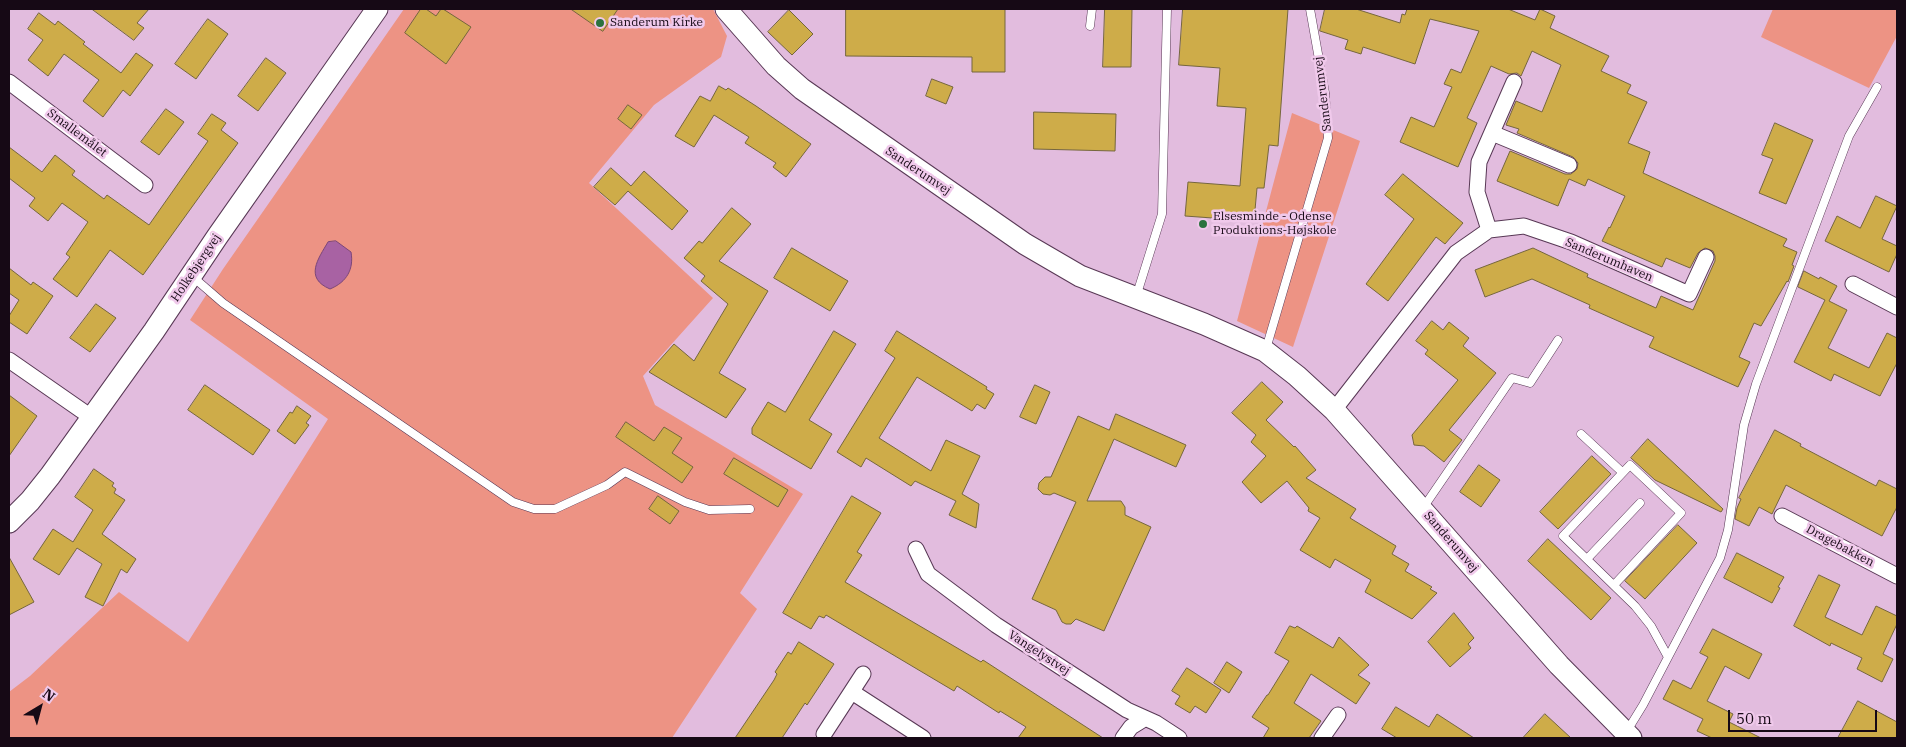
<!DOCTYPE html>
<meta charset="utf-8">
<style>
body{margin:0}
#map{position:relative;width:1906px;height:747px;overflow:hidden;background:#e2bcde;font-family:"IBM Plex Serif",serif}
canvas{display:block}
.frame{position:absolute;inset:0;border:10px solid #160915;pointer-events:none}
.north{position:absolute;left:15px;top:682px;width:50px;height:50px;-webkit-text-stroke:4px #f0c9eb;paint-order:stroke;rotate:37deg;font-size:14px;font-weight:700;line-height:20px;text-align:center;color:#160915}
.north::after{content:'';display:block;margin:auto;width:18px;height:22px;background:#160915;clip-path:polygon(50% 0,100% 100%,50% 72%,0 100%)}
.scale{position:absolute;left:1728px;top:710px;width:149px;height:22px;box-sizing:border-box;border:2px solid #160915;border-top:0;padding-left:6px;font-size:15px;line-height:18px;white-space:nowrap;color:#160915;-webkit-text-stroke:4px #f0c9eb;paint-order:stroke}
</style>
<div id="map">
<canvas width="1906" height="747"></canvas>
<div class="frame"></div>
<div class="north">N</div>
<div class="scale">50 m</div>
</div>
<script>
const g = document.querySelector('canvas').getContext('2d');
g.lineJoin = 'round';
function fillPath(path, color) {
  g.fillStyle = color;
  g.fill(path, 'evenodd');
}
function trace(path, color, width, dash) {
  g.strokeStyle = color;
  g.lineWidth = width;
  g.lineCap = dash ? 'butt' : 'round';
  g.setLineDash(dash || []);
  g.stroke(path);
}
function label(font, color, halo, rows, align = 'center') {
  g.font = font + ' "IBM Plex Serif",serif';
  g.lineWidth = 5;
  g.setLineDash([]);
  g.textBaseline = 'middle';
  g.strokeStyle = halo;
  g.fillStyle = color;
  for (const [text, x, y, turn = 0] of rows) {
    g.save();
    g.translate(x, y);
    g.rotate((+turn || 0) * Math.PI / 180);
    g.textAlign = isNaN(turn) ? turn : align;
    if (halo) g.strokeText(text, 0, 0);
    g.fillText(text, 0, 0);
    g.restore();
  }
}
fillPath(new Path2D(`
 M404,9h309l14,27 -6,21 -67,48 -65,78 124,115 -70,78 12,29 148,89 -63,99 17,16 -85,129h-663v-46l21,-16 89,-84 69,50 140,-223 -138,-99 33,-51z
 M1773,9h124v27l-28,52 -108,-51z
 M1292,113l68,28 -67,206 -56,-26z`), '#ed9384');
const water = new Path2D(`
 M336,241l15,11c3,17 -4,30 -21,37 -26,-11 -12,-30 -2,-47z`);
fillPath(water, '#a862a3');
trace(water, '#7c4778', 1);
const building = new Path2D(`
 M92,9h57l-12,14 7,5 -10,12z
 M421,9h5l10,7 5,-7h2l28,18 -25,37 -41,-31z
 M571,9h47l-15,22z
 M846,9h159v63h-33v-15l-126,-1z
 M1105,9h27l-1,58h-28z
 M1183,9h105l-10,137 -9,-1 -5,43h-7l-3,33 -69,-5 3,-34 52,4 6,-78 -29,-2 3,-38 -41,-3z
 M1325,9h31l44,14 2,-9 3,1 2,-6h101l27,11 5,-11 15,7 -5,12 59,28 -8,15 30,14 -4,8 20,9 -19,41 22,9 -7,21 144,66 -4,7 14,6 -5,13 2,1 -6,16 -1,-1 -26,45 -7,-3 -15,34 11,5 -12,25 -89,-40 5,-10 -65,-29 1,-3 -58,-26 -47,18 -10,-27 58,-22 55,26 -1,3 69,31 5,-12 32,14 22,-49v-5l-2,-5 -8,-3 -7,5 -8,15 -24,-10 -4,9 -60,-26 7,-14 1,1 15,-32 -37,-17 -3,7 -16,-7 -11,27 -61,-25 13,-30 55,23h6l6,-5 1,-6 -5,-6 -56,-24 2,-4 -13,-4 10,-24 26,11 19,-47 -29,-14 -11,25 -4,-3 -8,1 -18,-8 -24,52 10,5 -19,44 -58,-25 11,-25 23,10 18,-40 -8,-3 7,-15 10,4 18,-42 -49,-12 -15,45 -52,-17 -2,7 -16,-5 3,-9 -28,-9z
 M789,10l24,24 -21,21 -24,-23z
 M39,13l16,12 3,-4 27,21 -2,2 38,29 15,-20 17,12 -23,31 -7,-6 -20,27 -20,-16 16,-21 -35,-26 -16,22 -20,-16 15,-20 -15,-11z
 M208,19l20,15 -32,45 -21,-15z
 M266,58l20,15 -28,38 -20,-15z
 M932,79l21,8 -7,17 -20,-8z
 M719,86l7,4 2,-2 28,18 55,38 -25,33 -13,-10 3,-4 -31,-20 4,-6 -35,-22 -20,32 -19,-11 25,-40 10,5z
 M628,105l14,10 -11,14 -13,-10z
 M166,109l18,13 -25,33 -18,-13z
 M1034,112l82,2 -1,37 -81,-2z
 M212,114l14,9 -5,7 17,13 -95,132 -33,-25 -33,47 -24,-18 17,-22 -4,-3 22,-32 -26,-19 -14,18 -19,-15 6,-8 -26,-20v-31l33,25 13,-17 20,16 -3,4 32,24 3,-4 42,30 59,-84 -10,-7z
 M1775,123l38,17 -27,64 -27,-11 14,-34 -11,-4z
 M611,168l20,18 13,-15 44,40 -16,19 -44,-39 -13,14 -21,-18z
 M1403,174l60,49 -18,21 -9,-7 -48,64 -22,-17 48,-65 -29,-24z
 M1876,196l21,10 -15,33 15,7v8l-8,18 -64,-31 12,-25 23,12z
 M732,208l19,16 -32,37 49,30 -49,82 27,16 -20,29 -77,-46 25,-28 20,17 34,-57 -27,-23 4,-5 -21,-18 15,-17 3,2z
 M792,248l56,33 -18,30 -56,-33z
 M9,268l22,17 2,-3 20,14 -26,38 -18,-12v-6l10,-16 -10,-7z
 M1804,271l15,8 1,-2 17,9 -8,15 18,9 -19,38 41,20 18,-35 10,5v25l-17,33 -46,-22 -3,7 -37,-19 31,-62 -27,-13z
 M96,304l20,14 -26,34 -20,-14z
 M1432,321l11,9 6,-8 20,16 -6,8 33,27 -47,57 13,10 -18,22 -20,-16 -10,-1 -2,-10 46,-55 -33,-26 3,-4 -12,-9z
 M834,331l22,13 -47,76 23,14 -21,35 -59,-35v-6l16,-26 17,10z
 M897,331l90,56 -1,2 8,5 -9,15 -8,-5 -5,7 -55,-34 -38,61 52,33 15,-31 34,16 -18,38 17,10 -3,24 -27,-13 7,-14 -41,-20 -4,5 -45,-28 -5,9 -24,-15 58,-94 -10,-7z
 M1262,382l21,20 -17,18 28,27 1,-1 21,24 -10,8 50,31 -6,9 46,28 -4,8 17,10 -4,7 27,16 -2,2 7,4 -25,26 -47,-27 6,-12 -36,-21 -5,9 -30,-18 20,-32 -12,-7 1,-3 -22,-27 -26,22 -19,-21 24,-26 -15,-14 5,-7 -24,-22z
 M205,385l65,45 -17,25 -65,-45z
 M1035,385l15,7 -14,32 -16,-7z
 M9,395l28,21 -28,40z
 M297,406l14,10 -5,7 3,2 -14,19 -18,-13 13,-19 2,1z
 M1116,414l70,31 -10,22 -62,-28 -27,62h34l4,6v8l26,12 -47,104 -28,-12 -5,5h-5l-4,-2 -6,-12 -24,-11 44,-97 -22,-9 -4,2 -7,-1 -5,-5 1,-6 6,-6h6l27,-61 31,14z
 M626,422l28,19 10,-14 18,11 -10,15 21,14 -11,16 -66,-46z
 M1775,430l26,14 -1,2 76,40 3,-6 18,9v18l-15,29 -96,-51 -14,29 -13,-7 -10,19 -14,-7 2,-11 4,-9 -2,-1z
 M1648,439l75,70 -2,3 -66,-32 -24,-22z
 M1592,456l19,18 -53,55 -18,-17z
 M734,458l54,32 -10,17 -54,-33z
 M1479,465l21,15 -19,27 -21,-15z
 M94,469l20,14 -2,3 4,3 -2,4 11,7 -23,34 34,25 -9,14 -6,-4 -18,37 -18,-9 17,-33 -25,-16 -18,27 -26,-16 20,-30 20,13 20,-32 -18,-13z
 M658,496l21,15 -9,13 -21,-15z
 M852,496l29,17 -24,39 5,3 -17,27 136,80 2,-2 120,78h-85l8,-11 -26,-16 -1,2 -42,-27 -3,5 -128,-76 -2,3 -5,-2 -8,13 -28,-16z
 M1678,525l19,18 -52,56 -20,-18z
 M1548,539l63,59 -20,22 -63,-59z
 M1737,553l47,24 -6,10 2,1 -8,15 -48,-25z
 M9,557l25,45 -25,13z
 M1819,575l21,10 -15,32 37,18 14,-29 21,10v8l-14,30 10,5 -11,23 -25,-13 5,-11 -31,-15 -1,3 -36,-20z
 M1454,613l20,25 -6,6 3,4 -21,19 -22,-25z
 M1290,626l5,2 2,-2 36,22 6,-11 30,28 -11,10 12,8 -14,21 -45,-30 -17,29 27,18 -12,17h-46l6,-10 -17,-11 15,-22h1l21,-34 -14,-8z
 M1713,629l49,25 -13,25 -24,-13 -18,35 26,13 -4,8 32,16h-49l-15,-7 6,-12 -40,-20 10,-19 18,9 17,-32 -8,-4z
 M799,642l35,22 -27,41 -2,-2 -23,35h-47l39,-58 3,-6 -2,-2 13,-20 3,2z
 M1227,662l15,10 -13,21 -15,-10z
 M1187,668l34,22 -15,23 -11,-7 -5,7 -15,-9 5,-8 -8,-5z
 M1858,701l39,21v16h-59z
 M1396,707l33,20 8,-13 37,24h-77l-15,-9z
 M1545,714l26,24h-48z`);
fillPath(building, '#ceac49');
trace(building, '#75663d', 1);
const lane = new Path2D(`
 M1090,26l2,-17
 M193,277l30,26 290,199 21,7h21l52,-24 18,-13 60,30 24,8 41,-1
 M1136,297l26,-83 5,-205
 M1266,349l62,-211 -3,-45 -15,-84
 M1581,434l41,38
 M1423,508l89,-130 18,5 28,-43
 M1587,559l53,-56
 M1614,585l67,-72 -51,-48 -67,71 72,70 16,20 17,31
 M1627,731l16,-26 77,-147 8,-28 16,-105 12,-41 93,-248 28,-49`);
const street = new Path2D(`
 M9,82l136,103
 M1492,133l77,32
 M1489,230l-12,-38 2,-30 35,-80
 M1853,284l44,23
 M9,360l82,57
 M1334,410l122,-157 33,-23 35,-4 47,16 118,52 17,-37
 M1782,516l115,60
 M916,549l12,25 68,51 131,85 29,13 23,15
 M852,692l71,46
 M824,734l39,-60
 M1123,738l8,-11 13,-8
 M1322,738l16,-23`);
const secondary = new Path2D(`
 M726,9l50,57 26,23 223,155 55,32 124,48 61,27 32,25 37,34 225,255 72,73
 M9,522l21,-21 20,-25 104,-145 63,-94 160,-228`);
trace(lane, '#583855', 9);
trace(street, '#583855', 17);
trace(secondary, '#583855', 23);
trace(lane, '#fff', 8);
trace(street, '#fff', 15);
trace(secondary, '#fff', 21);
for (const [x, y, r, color] of [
 [600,23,5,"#2b723f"],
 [1203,224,5,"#2b723f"]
]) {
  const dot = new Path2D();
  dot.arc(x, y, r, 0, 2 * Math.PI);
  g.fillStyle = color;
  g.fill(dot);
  trace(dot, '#f0c9eb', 2);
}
label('12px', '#160915', '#f0c9eb', [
 ["Sanderum Kirke",610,23],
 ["Elsesminde - Odense",1213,217],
 ["Produktions-Højskole",1213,231]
], 'left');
label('12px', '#160915', '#f0c9eb', [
 ["Sanderumvej",1323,94,-97],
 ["Smallemålet",77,133,37],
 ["Sanderumvej",918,171,34],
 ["Sanderumhaven",1609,260,23],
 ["Holkebjergvej",196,268,-56],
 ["Sanderumvej",1451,542,49],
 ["Dragebakken",1840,546,28],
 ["Vangelystvej",1039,653,33]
]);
</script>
